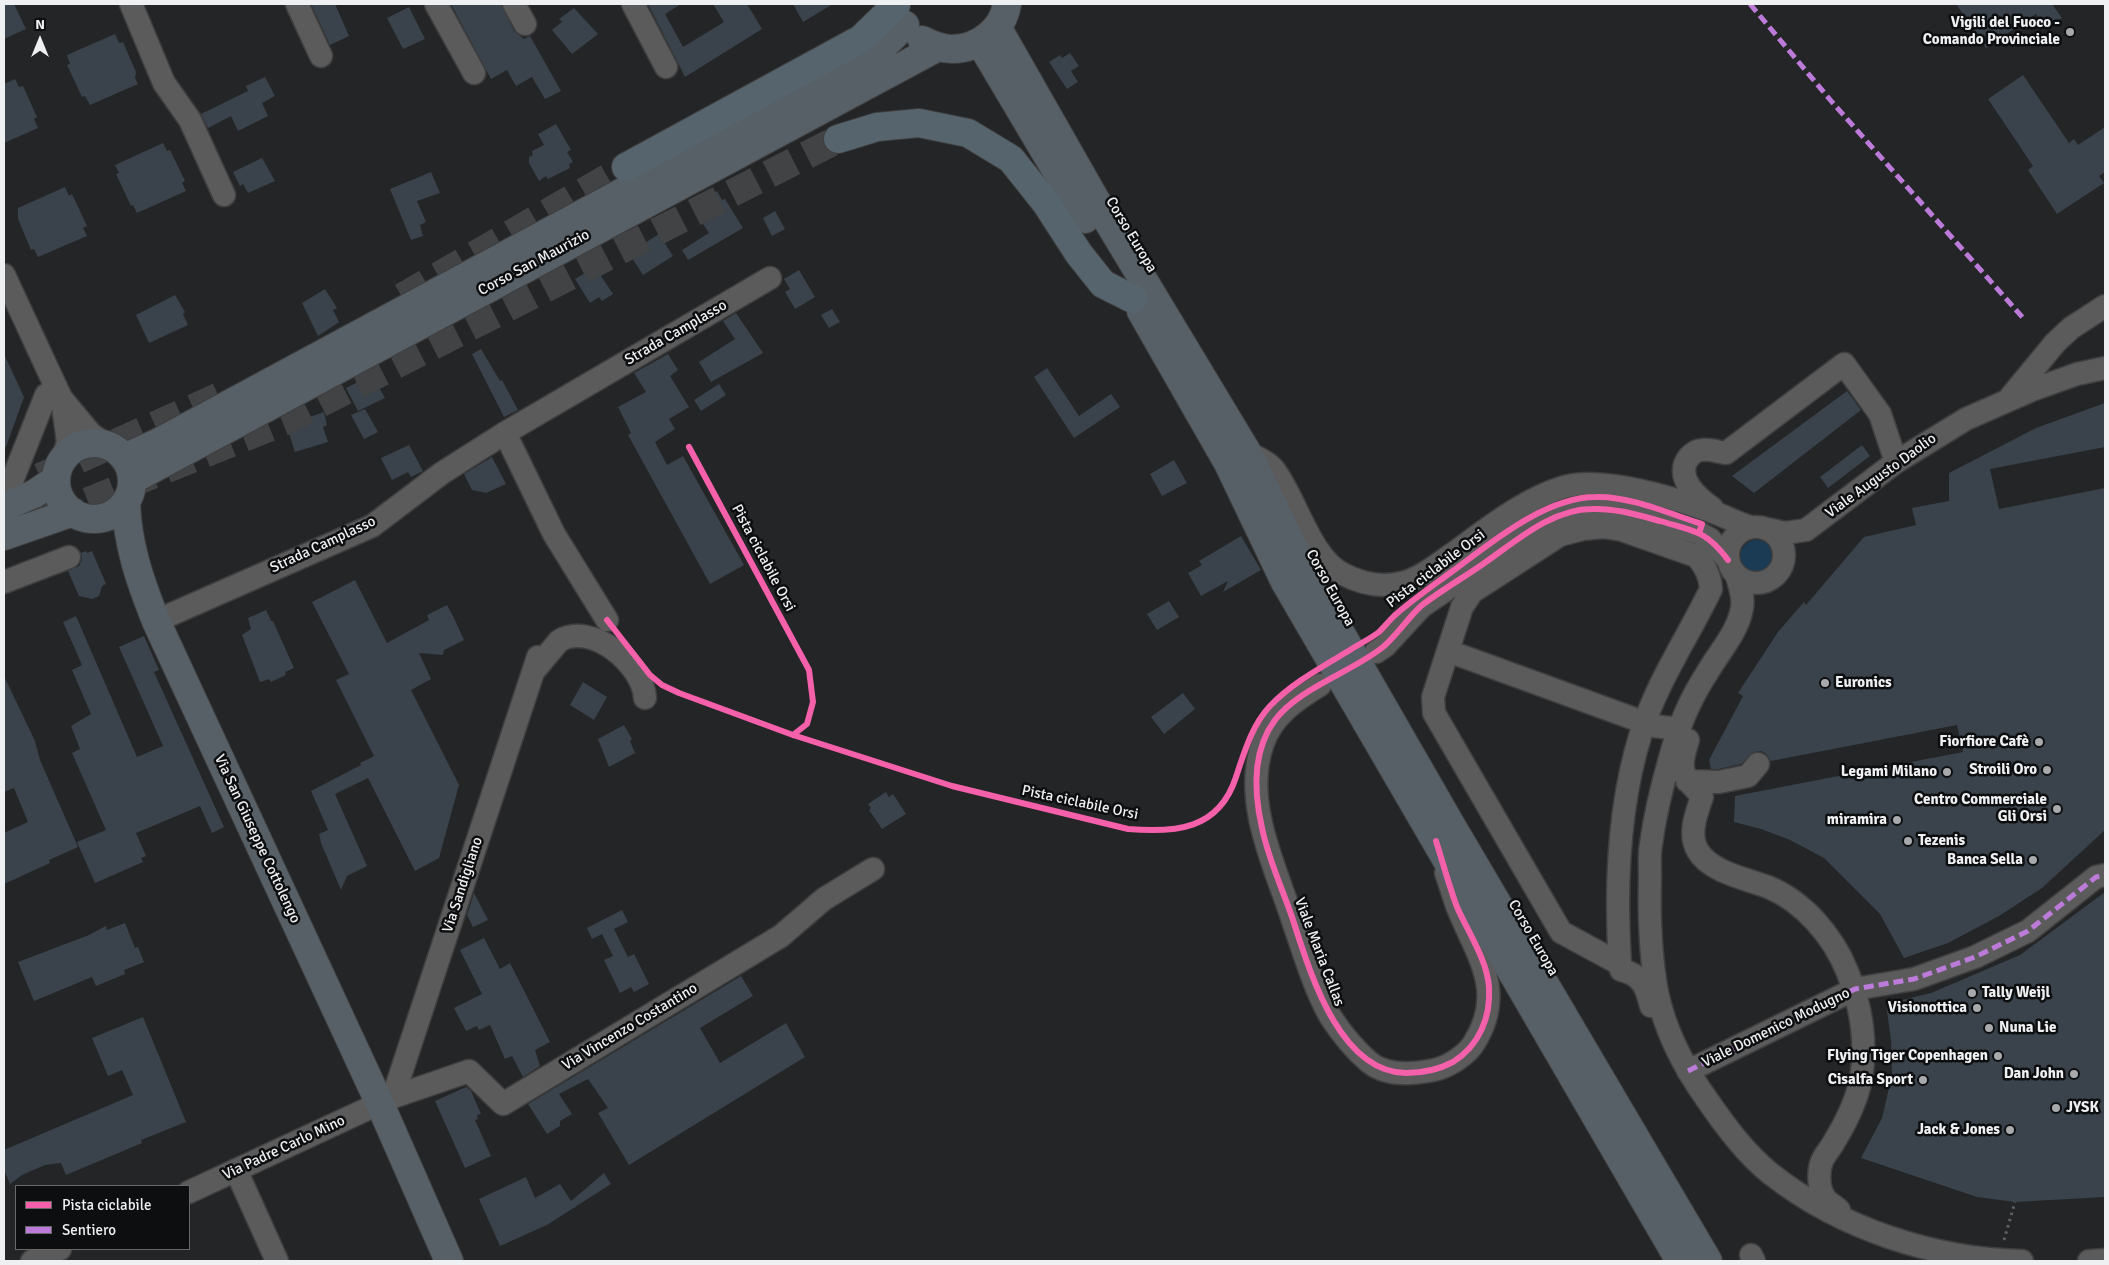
<!DOCTYPE html>
<meta charset="utf-8">
<style>
body{margin:0}
#map{position:relative;width:2109px;height:1265px;overflow:hidden;background:#242526;font-family:Signika,sans-serif}
canvas{display:block}
.frame{position:absolute;inset:0;border:5px solid #eff0f2;pointer-events:none}
.legend{position:absolute;left:15px;top:1185px;width:175px;height:65px;box-sizing:border-box;background:#0d0e0f;border:1px solid #67686a;margin:0;padding:6px 9px;list-style:none;font-size:15px;color:#eff0f2}
.legend li{display:flex;align-items:center;gap:10px;height:25px}
.legend b{width:25px;border:1px solid #67686a}
.north{position:absolute;left:15px;top:15px;width:50px;height:50px;-webkit-text-stroke:4px #0d0e0f;paint-order:stroke;rotate:0deg;font-size:14px;font-weight:700;line-height:20px;text-align:center;color:#eff0f2}
.north::after{content:'';display:block;margin:auto;width:18px;height:22px;background:#eff0f2;clip-path:polygon(50% 0,100% 100%,50% 72%,0 100%)}
</style>
<div id="map">
<canvas width="2109" height="1265"></canvas>
<div class="frame"></div>
<ul class="legend">
<li><b style="height:6px;background:#f560ab"></b>Pista ciclabile</li>
<li><b style="height:6px;background:#bd7bd9"></b>Sentiero</li>
</ul>
<div class="north">N</div>
</div>
<script>
const g = document.querySelector('canvas').getContext('2d');
g.lineJoin = 'round';
function fillPath(path, color) {
  g.fillStyle = color;
  g.fill(path, 'evenodd');
}
function trace(path, color, width, dash) {
  g.strokeStyle = color;
  g.lineWidth = width;
  g.lineCap = dash ? 'butt' : 'round';
  g.setLineDash(dash || []);
  g.stroke(path);
}
function label(font, color, halo, rows, align = 'center') {
  g.font = font + ' Signika,sans-serif';
  g.lineWidth = 5;
  g.setLineDash([]);
  g.textBaseline = 'middle';
  g.strokeStyle = halo;
  g.fillStyle = color;
  for (const [text, x, y, turn = 0] of rows) {
    g.save();
    g.translate(x, y);
    g.rotate((+turn || 0) * Math.PI / 180);
    g.textAlign = isNaN(turn) ? turn : align;
    if (halo) g.strokeText(text, 0, 0);
    g.fillText(text, 0, 0);
    g.restore();
  }
}
fillPath(new Path2D(`
 M1740 557a17 17 0 1 1 34 0a17 17 0 1 1-34 0Z`), '#1b3a53');
fillPath(new Path2D(`
 M4,4h10l12,25 -22,10z
 M311,4h24l14,32 -19,9z
 M451,4h50l13,27 10,8 6,-3 31,55 -16,8 -13,-22 -16,9 -9,-16 -16,9z
 M648,4h33l-16,10 18,33 41,-25 -11,-18h34l15,25 -77,48z
 M793,4h40l-30,18z
 M1956,4h96l10,14 -16,11 -10,-15 -50,34z
 M409,7l16,32 -22,10 -16,-31z
 M574,8l24,26 -26,20 -20,-24 10,-8 -3,-3z
 M115,34l4,9 4,-1 13,30 -1,6 3,6 -48,21 -5,-9 -3,1 -15,-32 3,-1 -3,-9z
 M1070,53l9,13 -8,5 7,11 -11,7 -18,-27 11,-7 2,3z
 M2023,75l46,68 5,-4 4,6 27,-18v45l-6,4 5,7 -47,31 -29,-44 5,-4 -45,-67z
 M265,77l10,19 -13,7 6,13 -30,15 -7,-15 -23,12 -7,-14 47,-23 -2,-5z
 M15,79l4,8 4,-1 14,31 -3,2 4,9 -34,15v-59z
 M556,124l15,26 -4,2 6,10 -4,2 1,4 -22,11 -2,-3 -7,5 -10,-18v-6l4,-2 -1,-4 12,-6 -6,-11z
 M163,143l4,8 3,-1 15,31 -3,2 4,8 -49,22 -4,-8 -2,1 -15,-32 3,-1 -4,-8z
 M262,158l13,23 -27,12 -5,-9 -3,2 -7,-14z
 M431,172l9,21 -23,8 9,21 -6,3 3,11 -12,4 -21,-51z
 M65,187l4,9 3,-2 15,32 -4,2 4,8 -49,21 -4,-8 -3,1 -13,-31v-11z
 M717,191l5,9 3,-1 18,29 -55,32 -6,-10 27,-17 -12,-18 11,-6 -7,-9z
 M775,211l10,18 -13,7 -9,-18z
 M659,234l14,22 -30,19 -14,-22z
 M595,267l18,27 -11,7 -3,-4 -9,6 -15,-24z
 M799,270l16,27 -20,12 -10,-17 5,-3 -6,-10z
 M325,289l12,19 -4,2 6,12 -21,14 -16,-33z
 M175,295l10,17 -2,2 5,11 -39,18 -13,-28z
 M832,309l8,13 -11,6 -8,-13z
 M736,313l27,40 -52,29 -12,-20 36,-23 -12,-18z
 M481,349l19,32 2,-1 16,30 -14,7 -32,-63z
 M4,354l20,43 -18,50h-2z
 M668,354l10,16 -8,6 19,31 -20,12 6,10 -20,13 12,23 16,-9 61,109 -34,19 -82,-149 3,-2 -13,-26 28,-15 -12,-19z
 M1047,368l32,48 32,-22 9,13 -46,31 -40,-61z
 M372,375l13,23 -27,13 -12,-23z
 M719,384l7,11 -25,16 -7,-11z
 M1847,391l14,19 -107,83 -22,-17z
 M2105,403v44l-115,22 9,40 106,-21v342l-63,58 -43,28 -51,27 -44,15 -24,-44 -56,-56 -34,-18 -29,-11 -27,-7 1,-26 228,-44 -6,-27 -186,36 -5,-7 -5,-3 -7,1 -13,12 -23,5h-7l-2,-9 34,-64 -5,-3 40,-61 26,-30 2,3 58,-68 52,-12 -4,-17 37,-7v-28l87,-45z
 M365,409l13,23 -14,7 -13,-24z
 M324,412l3,13 -4,2 5,15 -33,10 -7,-22 9,-3 -2,-5z
 M409,445l14,26 -12,6 -3,-5 -16,8 -11,-22z
 M1862,445l8,11 -42,32 -8,-11z
 M492,457l14,27 -20,9 -14,-3 -8,-16z
 M1174,460l13,23 -25,13 -12,-22z
 M1241,536l20,34 -38,22 5,-11 -27,15 -13,-23 14,-8 -3,-4z
 M86,551l1,2 5,-2 14,33 -4,2 -3,10 -7,3 -13,-3 -11,-25 11,-5 3,-6 -1,-7z
 M355,580l32,63 42,-23 -2,-5 20,-10 7,13 10,22 -20,10 -1,5 -24,-2 12,26 -20,11 48,95 -20,73 -24,13 -47,-93 -33,16 32,72 -20,10 -6,14 -20,-47 -2,-9 9,-4 -17,-39 50,-26 -1,-2 14,-7 -38,-76 13,-6 -37,-72z
 M1169,601l10,16 -22,13 -10,-16z
 M266,610l5,11h2l21,47 -9,4 1,3 -15,7 -2,-3 -9,3 -18,-47 9,-6 -3,-11z
 M76,616l61,141 26,-11 -44,-99 25,-11 15,34 -5,2 70,155 -12,6 -12,-27 -64,27 10,23 -5,2 2,4 -48,21 -18,-41 29,-12 -34,-77 8,-4 -9,-23 20,-12 -19,-44 10,-5 -19,-43z
 M4,676l31,65 5,19 38,87 -29,13 1,3 -46,21v-51l24,-11 -14,-34 -10,4z
 M583,682l24,15 -13,23 -24,-15z
 M1183,693l12,16 -31,25 -13,-17z
 M624,725l8,14 -2,2 5,12 -26,14 -11,-28z
 M886,792l3,5 4,-3 13,20 -24,15 -13,-19 2,-2 -3,-4z
 M2105,892v305l-90,5 -38,-5 -116,-39 21,-40 10,-43 -1,-35 -5,-36 45,-11 89,-38z
 M474,893l14,27 -15,7 -6,-12z
 M622,910l6,12 -14,7 14,28 6,-3 15,30 -15,8 -3,-5 -11,6 -16,-33 9,-4 -11,-22 -10,5 -5,-11z
 M125,923l10,25 3,-1 6,15 -20,8 1,4 -29,12 -4,-9 -58,24 -16,-39 71,-27 17,-9 1,4z
 M484,938l16,31 10,-6 40,79 -15,8 5,16 -17,11 -11,-21 -7,3 -15,-34 -11,5 -2,-4 -11,5 -12,-23 28,-14 -22,-44z
 M741,976l12,20 -53,32 20,35 66,-40 19,34 -176,108 -31,-52 10,-5 -20,-29 -29,15 13,20 -12,7v5l-13,8 -19,-30z
 M143,1017l43,105 -45,18 1,3 -76,32 -5,-12 -16,2 -23,10 -12,9 -6,-14v-20l129,-55 -11,-25 -14,6 -16,-38z
 M466,1087l5,4 10,23 -4,1 1,4 -3,1 16,36 -26,12 -30,-67z
 M604,1173l7,11 -64,41 -47,21 -21,-47 47,-22 9,21 25,-14 11,17z`), '#3a434b');
trace(new Path2D(`
 M402,297l224,-130
 M40,477l184,-83
 M49,517l239,-97 550,-281`), '#424345', 28, [28, 14]);
const minor = new Path2D(`
 M131,4l33,79 26,37 34,75
 M297,4l24,52
 M436,4l38,69
 M514,4l11,20
 M633,4l33,63
 M4,275l57,123 30,36 14,10
 M62,399l6,43 -5,16
 M2008,400l47,-57 16,-15 34,-22
 M505,433l49,101 53,86
 M1247,452c9,5 23,11 28,19 21,28 36,88 68,103 19,10 41,14 62,8 18,-5 34,-19 49,-29 33,-24 70,-54 110,-66 38,-11 106,10 144,23 14,5 27,12 42,17
 M4,485l8,-4 34,-86 11,-5
 M1712,508c-14,-10 -39,-31 -23,-51 4,-4 8,-7 13,-7 8,-1 16,2 24,3l118,-89 36,50 16,48
 M1728 555a28 28 0 1 1 56 0a28 28 0 1 1-56 0Z
 M1603,527l19,3 74,26c10,10 14,20 15,33 -23,48 -54,93 -70,144 -23,74 -26,154 -21,231l-59,-32 -127,-219 -1,-16 29,-90 10,-15 88,-57 23,-6z
 M1767,529l18,4 21,-3 90,-68 70,-43 66,-29 45,-16 28,-6
 M1737,577c3,10 7,20 5,31 -4,24 -23,44 -35,65 -17,26 -29,55 -37,85 -8,28 -15,57 -19,86 -2,11 -1,22 -1,33 -1,38 0,77 7,115 8,39 28,77 51,109 18,26 38,53 63,73 70,55 163,85 251,87
 M4,582l65,-25
 M156,621l216,-95 70,-53 63,-40 265,-155
 M1448,651l206,75 25,3
 M1376,652l9,-6 36,-39 124,-85 24,-10 22,-4 27,2 30,7 51,16 11,6 18,21
 M533,672l26,-31c32,-20 84,23 86,57
 M1320,685c-24,15 -47,30 -57,58 -21,58 12,123 30,178 11,32 21,66 37,95 11,17 24,33 39,46 18,15 45,12 65,8 14,-3 33,-15 40,-27 33,-52 2,-89 -17,-137 -4,-11 -7,-22 -11,-33
 M1688,740c-4,14 -10,28 1,42 4,5 9,9 13,15 -6,17 -14,38 -4,54 12,21 49,28 70,36 35,14 65,49 79,84 14,34 20,71 14,108 -4,20 -16,45 -27,63 -3,6 -9,12 -12,19 -4,10 -4,28 3,37 3,5 10,8 14,12
 M1687,781l32,1 29,-6 10,-12
 M1621,970c21,5 25,16 30,36
 M1688,1071l167,-82 59,-10 61,-22 53,-26 68,-54 9,-2
 M393,1097l145,-440
 M236,1170l41,91
 M189,1192l204,-95 76,-26 34,33 278,-168 43,-37 49,-30
 M1751,1255l3,6
 M32,1261l28,-12
 M2089,1261l16,-1`);
const major = new Path2D(`
 M997,27l106,186 144,239 59,121 145,252 257,436
 M922,40c10,5 19,9 30,9 26,0 51,-19 55,-45
 M980,42l105,177
 M1141,311l87,152 57,119 395,679
 M56 481a38 38 0 1 1 76 0a38 38 0 1 1-76 0Z
 M124,458l33,-15 714,-385 34,-33
 M132,480l806,-433
 M126,501c1,43 14,80 30,120l224,483 69,157
 M4,507l30,-13 21,-14
 M4,536l69,-24`);
const highway = new Path2D(`
 M838,139l39,-12 42,-4 49,10 43,26 35,44 33,51 24,30 30,15
 M626,167l235,-128 35,-34`);
trace(minor, '#3f3f40', 25);
trace(major, '#3f3f40', 30);
trace(highway, '#3f3f40', 30);
trace(new Path2D(`
 M2004,1240l11,-38`), '#606162', 3, [2.5, 4]);
trace(minor, '#5b5b5c', 22);
trace(major, '#576067', 28);
trace(highway, '#56646d', 28);
trace(new Path2D(`
 M1750,4l82,98 192,217
 M1688,1071l167,-82 59,-10 61,-22 53,-26 68,-54 9,-2`), '#bd7bd9', 5, [10, 5]);
trace(new Path2D(`
 M689,447l120,223 4,32 -6,22 -14,11
 M607,620l43,55 12,10 17,8 114,42 159,51 176,43c47,4 91,1 108,-52 8,-24 16,-52 34,-71 22,-23 52,-39 80,-56 9,-6 20,-11 29,-18 5,-5 10,-11 15,-16 19,-17 40,-31 60,-46 39,-29 92,-73 142,-73 34,-1 74,17 106,27l-3,9
 M1436,841c7,22 13,45 21,66 11,25 30,53 32,80 2,30 -10,59 -36,75 -15,8 -30,11 -47,11 -68,-1 -97,-104 -114,-156 -10,-29 -24,-59 -30,-89 -8,-35 -10,-77 13,-108 24,-32 77,-48 108,-73 14,-12 24,-28 38,-41 19,-15 42,-28 62,-42 32,-22 68,-55 109,-55 23,-1 46,6 68,12 33,10 46,9 68,39`), '#f560ab', 6);
for (const [x, y, r, color] of [
 [2070,32,5,"#a8a9ab"],
 [1825,683,5,"#a8a9ab"],
 [2039,742,5,"#a8a9ab"],
 [2047,770,5,"#a8a9ab"],
 [1947,772,5,"#a8a9ab"],
 [2057,809,5,"#a8a9ab"],
 [1897,820,5,"#a8a9ab"],
 [1908,841,5,"#a8a9ab"],
 [2033,860,5,"#a8a9ab"],
 [1972,993,5,"#a8a9ab"],
 [1977,1008,5,"#a8a9ab"],
 [1989,1028,5,"#a8a9ab"],
 [1998,1056,5,"#a8a9ab"],
 [2074,1074,5,"#a8a9ab"],
 [1923,1080,5,"#a8a9ab"],
 [2056,1108,5,"#a8a9ab"],
 [2010,1130,5,"#a8a9ab"]
]) {
  const dot = new Path2D();
  dot.arc(x, y, r, 0, 2 * Math.PI);
  g.fillStyle = color;
  g.fill(dot);
  trace(dot, '#0d0e0f', 2);
}
label('bold 15px', '#eff0f2', '#0d0e0f', [
 ["Vigili del Fuoco -",2060,23],
 ["Comando Provinciale",2060,40],
 ["Euronics",1835,683,"left"],
 ["Fiorfiore Cafè",2029,742],
 ["Stroili Oro",2037,770],
 ["Legami Milano",1937,772],
 ["Centro Commerciale",2047,800],
 ["Gli Orsi",2047,817],
 ["miramira",1887,820],
 ["Tezenis",1918,841,"left"],
 ["Banca Sella",2023,860],
 ["Tally Weijl",1982,993,"left"],
 ["Visionottica",1967,1008],
 ["Nuna Lie",1999,1028,"left"],
 ["Flying Tiger Copenhagen",1988,1056],
 ["Dan John",2064,1074],
 ["Cisalfa Sport",1913,1080],
 ["JYSK",2066,1108,"left"],
 ["Jack & Jones",2000,1130]
], 'right');
label('15px', '#eff0f2', '#0d0e0f', [
 ["Corso Europa",1131,235,59],
 ["Corso San Maurizio",534,263,-28],
 ["Strada Camplasso",676,333,-30],
 ["Viale Augusto Daolio",1881,476,-36],
 ["Strada Camplasso",323,545,-25],
 ["Pista ciclabile Orsi",763,558,62],
 ["Pista ciclabile Orsi",1436,569,-37],
 ["Corso Europa",1330,588,61],
 ["Pista ciclabile Orsi",1080,803,12],
 ["Via San Giuseppe Cottolengo",257,839,65],
 ["Via Sandigliano",463,885,-72],
 ["Corso Europa",1533,938,60],
 ["Viale Maria Callas",1319,952,69],
 ["Via Vincenzo Costantino",630,1027,-31],
 ["Viale Domenico Modugno",1776,1028,-26],
 ["Via Padre Carlo Mino",284,1148,-25]
]);
</script>
